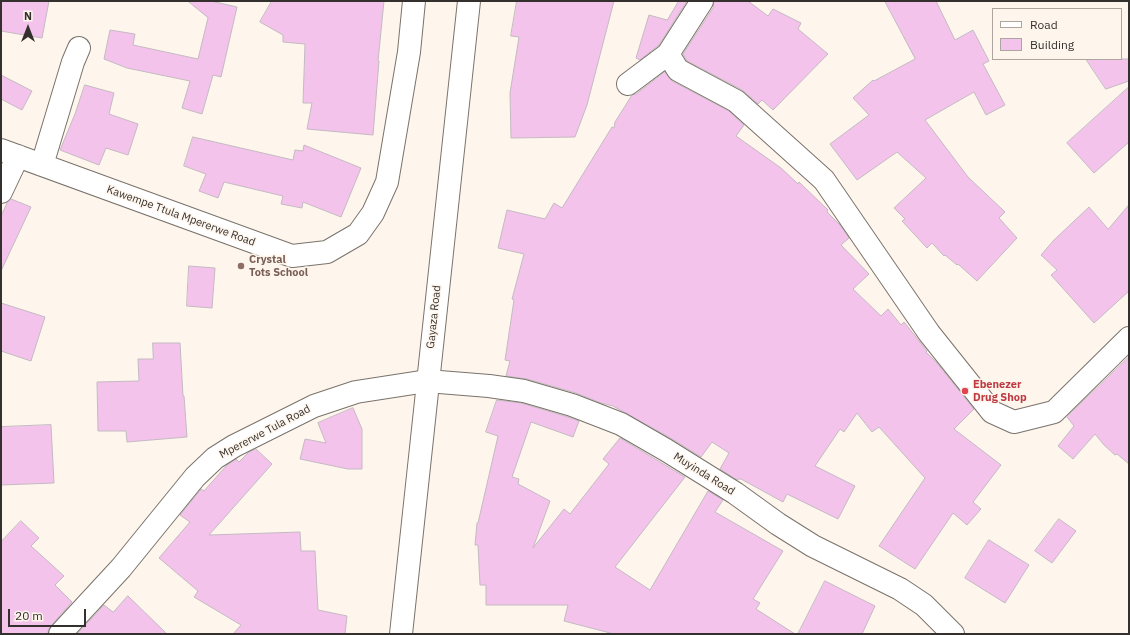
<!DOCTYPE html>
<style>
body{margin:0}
#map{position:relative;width:1130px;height:635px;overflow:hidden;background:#fef5ed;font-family:"IBM Plex Sans",sans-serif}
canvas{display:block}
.frame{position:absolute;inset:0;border:2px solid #33302d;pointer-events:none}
.legend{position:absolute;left:992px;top:8px;width:130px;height:52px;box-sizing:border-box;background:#fef5ed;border:1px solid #ada6a0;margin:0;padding:5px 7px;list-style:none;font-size:12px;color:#33302d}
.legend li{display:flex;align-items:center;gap:8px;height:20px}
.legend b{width:20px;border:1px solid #ada6a0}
.north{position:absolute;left:8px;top:8px;width:40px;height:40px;-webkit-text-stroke:3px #fef5ed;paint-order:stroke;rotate:0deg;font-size:11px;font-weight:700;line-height:16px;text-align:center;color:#33302d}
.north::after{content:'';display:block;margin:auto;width:14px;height:18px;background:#33302d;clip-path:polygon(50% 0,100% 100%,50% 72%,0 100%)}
.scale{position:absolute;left:8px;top:609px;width:78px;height:18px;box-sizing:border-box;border:2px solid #33302d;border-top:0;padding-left:5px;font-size:12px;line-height:14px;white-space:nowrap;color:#33302d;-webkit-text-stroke:3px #fef5ed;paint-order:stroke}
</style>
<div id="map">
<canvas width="1130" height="635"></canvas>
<div class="frame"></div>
<ul class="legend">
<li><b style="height:5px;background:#fff"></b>Road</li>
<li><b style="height:11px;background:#f4c3eb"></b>Building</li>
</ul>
<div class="north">N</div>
<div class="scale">20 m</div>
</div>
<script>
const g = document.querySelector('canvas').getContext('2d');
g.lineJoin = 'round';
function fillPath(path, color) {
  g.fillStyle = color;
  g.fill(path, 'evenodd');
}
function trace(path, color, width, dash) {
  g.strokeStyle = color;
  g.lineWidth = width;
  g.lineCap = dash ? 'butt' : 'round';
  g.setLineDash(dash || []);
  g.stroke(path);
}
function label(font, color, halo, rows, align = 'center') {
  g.font = font + ' "IBM Plex Sans",sans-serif';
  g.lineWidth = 3;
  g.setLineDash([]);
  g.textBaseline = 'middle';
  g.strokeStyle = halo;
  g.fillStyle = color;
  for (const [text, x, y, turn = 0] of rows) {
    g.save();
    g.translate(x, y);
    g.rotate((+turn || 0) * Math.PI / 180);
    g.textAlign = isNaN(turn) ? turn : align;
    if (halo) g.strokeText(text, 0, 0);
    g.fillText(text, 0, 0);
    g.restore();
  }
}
const building = new Path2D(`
 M1,1h48l-7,37 -41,-7z
 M188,1h23l26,6 -16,70 -8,-2 -11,39 -20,-6 8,-27 -63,-13 -23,-9 6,-29 25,4 -2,11 65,14 10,-41z
 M272,1h112l-6,60h1l-6,74 -66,-6 5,-26h-9l2,-59 -22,-2v-7l-23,-13z
 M517,1h97l-27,104 -12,32 -64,1 -1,-45 9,-56 -8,-1z
 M679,1h8l-28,44 -19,15 -4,-2 13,-43 18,5z
 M714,1h34l20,15 5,-7 28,14 -3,6 30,25 -55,56 -11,-10 -4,4 -16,-14 -55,-29 -4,-7 30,-46z
 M885,1h51l19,39 18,-10 16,31 -6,3 22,41 -19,10 -12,-23 -49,28 43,57 37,35 -6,6 18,20 -40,43 -19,-17 -1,1 -12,-10 -1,1 -12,-13 -5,5 -25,-27 3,-2 -11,-11 32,-30 -29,-26 -40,28 -27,-36 39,-29 -16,-17 20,-18 1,1 41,-22z
 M1086,59h43v22l-23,8z
 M665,72l7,9 57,30 15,14 -8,11 45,32 17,16 1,-2 29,28 -1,2 13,13 9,13 -8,7 28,29 -16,15 28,27 7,-7 13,16 3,-3 23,29 -1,1 10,10 38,47 -20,20 47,36 -28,37 8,7 -14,16 -14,-12 -38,56 -36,-23 46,-68 -46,-51 -7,5 -15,-19 -13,19 -4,-3 -25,37 40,20 -17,33 -51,-25 -4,8 -42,-23h-3l-1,1 -17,-11 9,-16 -17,-11 -11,15 -29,-18 -59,-33 -12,-3 -25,-10 -49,-14 -21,-3 4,-15 -5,-1 9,-60 -2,-1 12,-45 -26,-6 9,-38 38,9 9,-16 8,5 50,-81 2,1 1,-6 17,-27 4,-1z
 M1,75l31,16 -10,19 -21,-11z
 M85,85l29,8 -5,21 29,10 -10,31 -22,-7 -7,17 -39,-15 15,-36z
 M1129,87v55l-35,31 -27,-30z
 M193,137l100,23 2,-10 8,1 1,-6 57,23 -20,49 -38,-15 -1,6 -21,-4 2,-8 -59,-14 -6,16 -19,-7 7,-17 -22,-8z
 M11,199l20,8 -30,64v-55l6,-13z
 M1129,205v86l-35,32 -43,-48 6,-5 -16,-15 13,-15 35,-33 19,22z
 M189,266l26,2 -3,40 -25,-2z
 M1,303l44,14 -14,44 -30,-10z
 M153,343h27l3,53h1l3,41 -60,5 -1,-11h-28l-1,-49 42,-1 -1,-22h15z
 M1129,357v107l-12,-10 -2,1 -11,-10 -9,-11 -22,25 -15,-13 16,-20 -7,-9z
 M497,400l24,3 47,14 11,4 -6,16 -42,-15 -19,55 7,2 -1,5 32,17 -17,47 31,-39 6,5 39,-50 -6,-5 17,-21 65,39 -70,90 35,23 58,-99 15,9 -8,12 68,39 -30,48 7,4 -4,6 39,25h-181l-50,-13 4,-16h-82v-20h-6l-2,-40h-3l2,-22h1l20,-87 -12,-4z
 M353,408l9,21v40h-14l-48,-10 5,-20 21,4 -8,-20z
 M51,425l3,58 -53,2v-58z
 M256,449l16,15 -63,71 91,-3 1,19h14l3,59 29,6 -2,18h-112l8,-9 -47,-28 4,-6 -39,-33 31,-36 -10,-7 21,-26 3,2 23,-26 9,-6 3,3 9,-9z
 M1059,519l17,12 -24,32 -17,-12z
 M21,521l18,17 -8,8 33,30 -9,9 17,17 -21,24 -3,5v3h-47v-92z
 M989,540l40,25 -24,38 -40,-25z
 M825,581l50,25 -13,28h-64z
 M128,596l39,38h-90l27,-29 9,7z`);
fillPath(building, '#f4c3eb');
trace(building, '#c3bac1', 1);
const minor = new Path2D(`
 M668,54l10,16 58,31 88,79 105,153 63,79 22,10 40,-10 75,-74
 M628,84l40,-30 34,-53
 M1,150l291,106 35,-4 31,-18 15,-21 14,-31 22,-130 5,-51
 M42,165l31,-103 6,-14
 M1,192l17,-36
 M60,634l61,-66 74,-91 20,-19 19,-12 80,-40 42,-14 71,-11 62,5 35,5 48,14 49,19 45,26 69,43 43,31 35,22 87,43 24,16 29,29`);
const major = new Path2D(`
 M401,634l68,-633`);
trace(minor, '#7a736b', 24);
trace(major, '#7a736b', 24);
trace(minor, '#fff', 22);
trace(major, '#fff', 22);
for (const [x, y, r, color] of [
 [241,266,4,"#8d6e63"],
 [965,391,4,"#e0444e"]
]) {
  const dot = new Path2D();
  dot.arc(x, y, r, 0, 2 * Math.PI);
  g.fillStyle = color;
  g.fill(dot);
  trace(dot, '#fef5ed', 1.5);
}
label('11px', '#33302d', '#fef5ed', [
 ["Kawempe Ttula Mpererwe Road",181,216,20],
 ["Gayaza Road",434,317,-84],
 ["Mpererwe Tula Road",265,432,-28],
 ["Muyinda Road",704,474,32]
]);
label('bold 11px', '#785e54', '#fef5ed', [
 ["Crystal",249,260],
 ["Tots School",249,273]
], 'left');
label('bold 11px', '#be3a42', '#fef5ed', [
 ["Ebenezer",973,385],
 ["Drug Shop",973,398]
], 'left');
</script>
